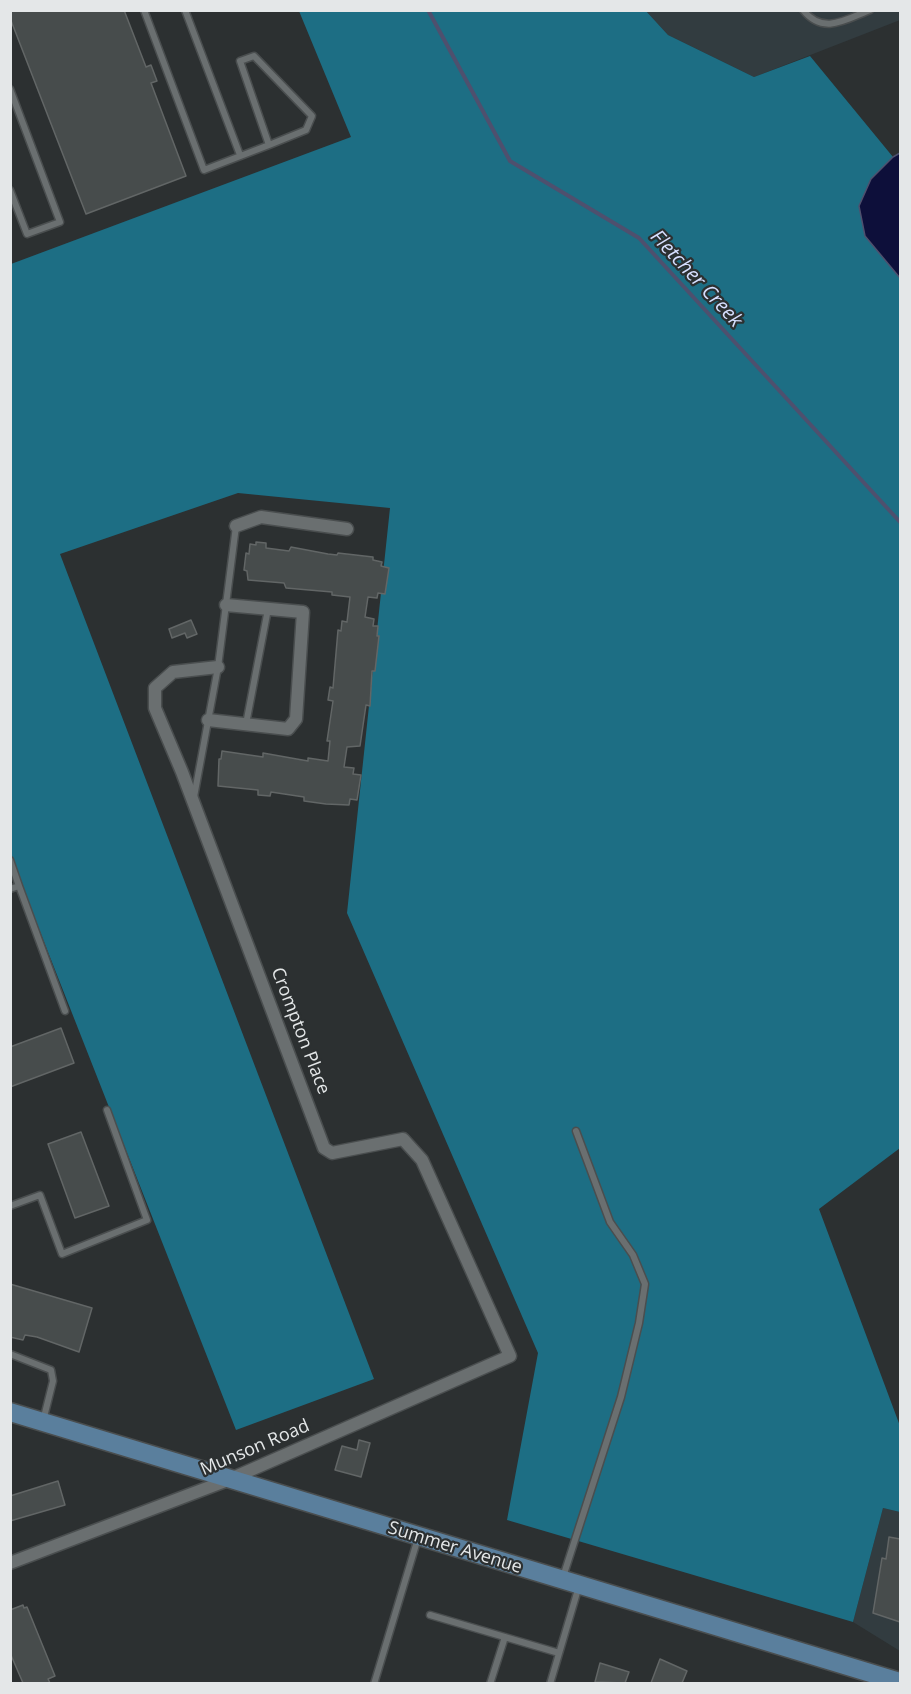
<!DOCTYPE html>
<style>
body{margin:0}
#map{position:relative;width:911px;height:1694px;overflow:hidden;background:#2c3031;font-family:"Open Sans",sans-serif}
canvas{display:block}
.frame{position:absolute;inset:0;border:12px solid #e4e7e8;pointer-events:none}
</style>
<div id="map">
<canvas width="911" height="1694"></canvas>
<div class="frame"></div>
</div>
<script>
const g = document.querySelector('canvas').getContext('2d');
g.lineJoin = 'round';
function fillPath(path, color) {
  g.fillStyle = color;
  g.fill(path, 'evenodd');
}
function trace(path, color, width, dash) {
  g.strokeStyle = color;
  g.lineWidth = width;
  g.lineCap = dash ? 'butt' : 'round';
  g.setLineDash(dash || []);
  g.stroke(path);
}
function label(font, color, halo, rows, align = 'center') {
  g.font = font + ' "Open Sans",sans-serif';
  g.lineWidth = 4.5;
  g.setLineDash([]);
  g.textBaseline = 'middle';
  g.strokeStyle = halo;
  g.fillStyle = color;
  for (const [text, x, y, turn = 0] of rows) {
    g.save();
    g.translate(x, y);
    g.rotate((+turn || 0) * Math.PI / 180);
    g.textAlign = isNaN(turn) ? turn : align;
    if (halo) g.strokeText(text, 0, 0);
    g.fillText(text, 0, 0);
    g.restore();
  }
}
fillPath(new Path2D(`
 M900,10v10l-146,57 -86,-42 -22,-24z
 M883,1508l17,4v139l-47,-29z`), '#323c40');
fillPath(new Path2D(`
 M299,11h347l22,24 86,42 56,-21 83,101 -22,22 -6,57 35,42v870l-81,61 81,217v86l-17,-4 -30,114 -346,-102 31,-167 -191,-440 43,-405 -152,-15 -178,61 314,825 -138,51 -225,-572v-594l340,-127z`), '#1d6e84');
const water = new Path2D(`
 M900,153v125l-35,-42 -6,-30 12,-27 22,-22z`);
fillPath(water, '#0d0f3a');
trace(water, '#4e506e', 1.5);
trace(new Path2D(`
 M428,10l82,151 129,77 261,284`), '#4e506e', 4);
const building = new Path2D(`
 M10,10h114l22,57 5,-2 6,16 -6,2 35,93 -100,38 -76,-196z
 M256,542l10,1v5l23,3 2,-4 37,7 9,1 1,-2 35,4v3l9,2 -1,4 8,2 -4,26 -7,-1 -1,5 -9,-1 -3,20 9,2 -1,7h5l-1,10h2l-4,35h-3l-2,35 -4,-1 -6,41 -13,1 -3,20 10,1 -1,6 8,1 -4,25 -7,-1 -1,6 -23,-1 -22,-3v-4l-33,-5 -1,4 -12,-1v-5l-40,-4 1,-27h2l1,-8 41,6v-4l45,8v-3l20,3 2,-20h-3l6,-40 -5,-1 2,-13 3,1 5,-58 3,1 1,-10 5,1 3,-25 -18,-2v-3l-46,-4 -2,-5 -36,-3 -1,-9 -3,-1 2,-17 3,1 1,-10 6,1z
 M191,620l6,14 -10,4 -2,-5 -13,5 -3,-9z
 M61,1028l13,35 -64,24v-40z
 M81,1132l28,74 -34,12 -27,-74z
 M10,1284l82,24 -13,44 -42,-15 -12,-2 -2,5 -13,-3z
 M359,1440l11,3 -9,34 -26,-7 7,-24 15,4z
 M58,1481l7,24 -55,16v-25z
 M889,1537l11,2v83l-27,-9 9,-55 4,1z
 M23,1605l1,3 3,-1 28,69 -7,3 2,4h-27l-13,-30v-43z
 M660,1659l27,12 -5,12h-31z
 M600,1663l29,9 -4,11 -30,-1z`);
fillPath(building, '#474c4c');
trace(building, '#626666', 1.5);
const lane = new Path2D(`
 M144,10l60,160 65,-25 -29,-84 14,-5 58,60 -6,14 -37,15
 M185,10l55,145
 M803,10c20,25 42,10 67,0
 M10,89l50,133 -33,12 -17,-44
 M246,724l22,-115
 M194,797l24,-130 18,-141
 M10,860l9,26
 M10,889l9,-3 46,125
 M10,1206l30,-11 22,59 85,-34 -40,-110
 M10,1354l41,16 2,11 -10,40
 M563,1577l58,-180 18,-74 6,-39 -12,-29 -23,-33 -34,-91
 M430,1615l129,38
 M374,1684l44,-146
 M490,1684l15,-47
 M550,1684l29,-98`);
const street = new Path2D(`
 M236,526l25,-9 86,12
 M208,720l80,9 8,-10 7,-107 -77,-7
 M10,1563l218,-83 282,-124 -88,-196 -19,-21 -71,14 -8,-5 -142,-376 -27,-64v-20l18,-16 45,-5`);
const primary = new Path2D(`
 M10,1412l890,270`);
trace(lane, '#4a4e4f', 9);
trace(street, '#4a4e4f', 15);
trace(primary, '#4a4e4f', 21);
trace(lane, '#6a6f70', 6);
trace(street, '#6a6f70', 12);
trace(primary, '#5a7f9d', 18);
label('18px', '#e4e7e8', '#2c3031', [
 ["Crompton Place",300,1031,69],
 ["Munson Road",255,1448,-23],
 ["Summer Avenue",455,1548,17]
]);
label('italic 20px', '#d6dfff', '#2c3031', [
 ["Fletcher Creek",696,279,47]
]);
</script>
